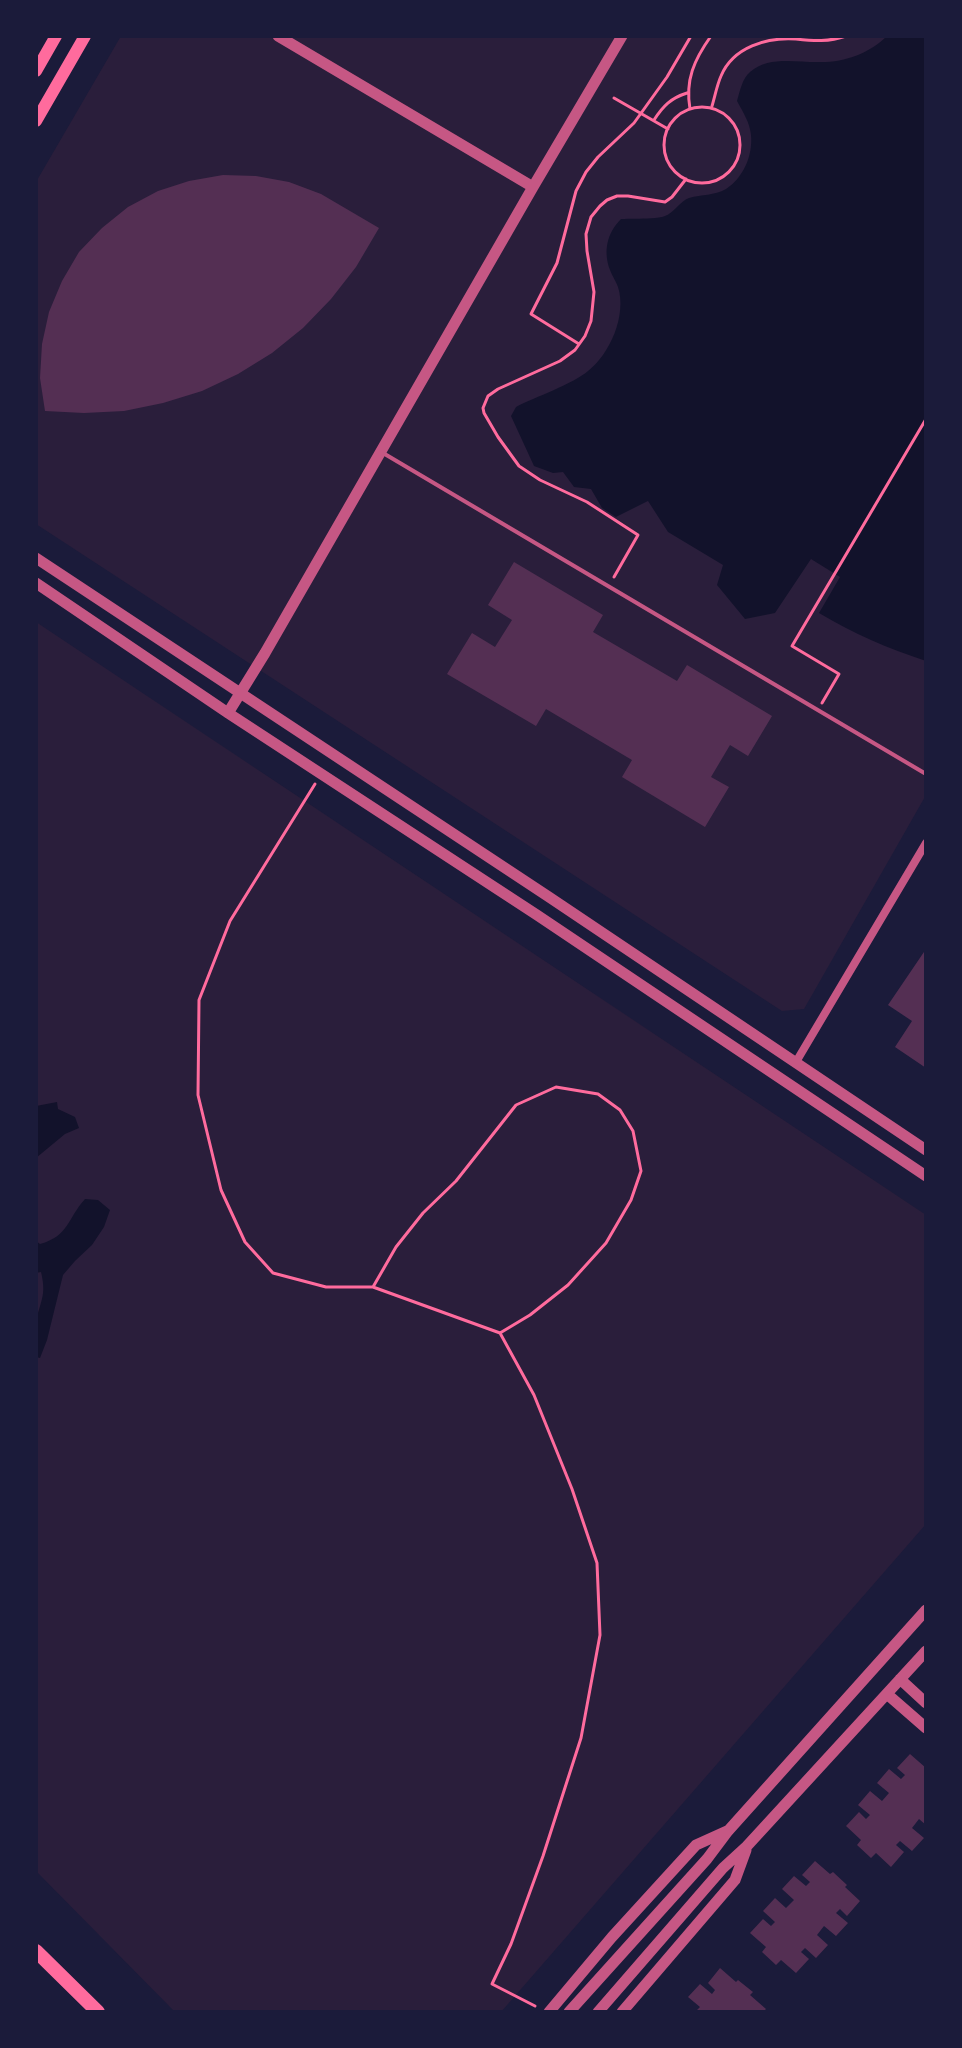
<!DOCTYPE html>
<style>
body{margin:0}
#map{position:relative;width:962px;height:2048px;overflow:hidden;background:#1b1b3a;font-family:"Sofia Sans Condensed",sans-serif}
canvas{display:block}
.frame{position:absolute;inset:0;border:38px solid #1b1b3a;pointer-events:none}
</style>
<div id="map">
<canvas width="962" height="2048"></canvas>
<div class="frame"></div>
</div>
<script>
const g = document.querySelector('canvas').getContext('2d');
g.lineJoin = 'round';
function fillPath(path, color) {
  g.fillStyle = color;
  g.fill(path, 'evenodd');
}
function trace(path, color, width, dash) {
  g.strokeStyle = color;
  g.lineWidth = width;
  g.lineCap = dash ? 'butt' : 'round';
  g.setLineDash(dash || []);
  g.stroke(path);
}
fillPath(new Path2D(`
 M121,36h805v759l-122,214 -22,2 -746,-487v-342z
 M36,622l890,593v309l-425,488h-326l-139,-141z`), '#2a1e3b');
fillPath(new Path2D(`
 M887,36h39v625c-39,-13 -72,-27 -107,-48l21,-36 -29,-18 -36,54 -30,6 -28,-34 6,-20 -55,-33 -20,-31 -32,16 -14,-9 -11,-19 -17,-2 -11,-15 -10,1 -19,-7 -23,-50 5,-9c19,-10 57,-23 72,-36 22,-17 39,-56 30,-84 -2,-6 -6,-11 -8,-17 -7,-19 -3,-37 11,-51 12,-1 33,1 44,-3 9,-3 15,-15 24,-18 13,-4 25,-2 37,-9 17,-11 27,-33 25,-54 -1,-12 -8,-23 -14,-34 3,-10 5,-22 13,-29 18,-16 45,-10 67,-10 26,1 52,-8 70,-26z
 M57,1102l1,7 17,8 4,11 -14,6 -29,24v-52z
 M85,1199l13,1 12,10 -6,17 -12,18 -17,16 -12,14 -16,65 -7,18 -4,-1c0,-12 -2,-29 1,-40 5,-19 9,-24 4,-45l-5,1v-32l4,3c29,-8 27,-25 45,-45z`), '#12122b');
fillPath(new Path2D(`
 M223,175l33,1 33,6 32,12 58,34 -23,39 -25,32 -28,29 -31,25 -34,21 -36,17 -39,12 -39,8 -40,2 -39,-2 -5,-33 2,-34 7,-32 13,-31 17,-29 23,-24 26,-21 30,-16 31,-10z
 M514,562l89,53 -10,17 84,49 10,-16 85,51 -24,40 -18,-11 -19,32 18,10 -24,40 -83,-50 10,-17 -86,-51 -10,17 -89,-52 25,-41 23,14 17,-27 -24,-15z
 M926,949v119l-31,-21 17,-26 -24,-16z
 M910,1754l16,14v57l-7,-6 -7,9 12,10 -12,13 -12,-10 -4,4 8,7 -13,15 -15,-14 -5,5 -14,-13 4,-5 -15,-14 13,-14 7,7 4,-4 -12,-10 12,-14 12,10 7,-8 -12,-10 12,-14 12,10 4,-4 -8,-7z
 M815,1861l15,13 3,-2 14,13 -2,2 15,14 -13,15 -7,-7 -4,4 12,10 -12,13 -12,-10 -7,9 11,10 -12,13 -11,-10 -4,4 8,7 -13,14 -15,-13 -5,5 -14,-13 4,-5 -16,-14 13,-14 8,7 4,-4 -12,-11 12,-13 11,10 8,-8 -12,-11 12,-13 12,10 4,-4 -8,-7z
 M720,1968l16,14 2,-2 15,12 -3,3 16,14 -3,3h-68l5,-5 -12,-10 12,-13 12,10 3,-4 -7,-7z`), '#542f53');
trace(new Path2D(`
 M614,98l54,31
 M712,106c3,-10 5,-21 9,-30 12,-29 46,-39 75,-37 18,2 33,3 50,-3
 M664 145a38 38 0 1 1 76 0a38 38 0 1 1-76 0Z
 M690,109c-5,-29 4,-49 21,-73
 M654,120c9,-14 17,-22 33,-27
 M579,344l-48,-30 26,-51 19,-72 10,-19 12,-15 36,-34 33,-46 24,-41
 M614,577l24,-42 -51,-33 -47,-22 -21,-14 -21,-29 -14,-24 -1,-5 5,-12 10,-7 62,-28 15,-11 10,-14 6,-15 3,-29 -7,-41 -1,-17 5,-17 9,-11 7,-6 10,-4h11l37,6 7,-5 14,-18
 M822,703l17,-29 -47,-28 134,-227
 M315,784l-85,137 -31,79 -1,95 23,95 24,52 28,31 53,14h47l127,46 34,62 38,94 25,74 3,72 -19,103 -38,118 -32,88 -19,40 43,22
 M373,1287l23,-40 27,-34 33,-32 60,-76 40,-18 42,7 22,16 13,21 8,40 -10,29 -25,43 -38,42 -38,30 -30,18`), '#ff6b9d', 3);
trace(new Path2D(`
 M383,453l543,321`), '#c65784', 4);
trace(new Path2D(`
 M796,1062l130,-219`), '#c65784', 8);
trace(new Path2D(`
 M278,36l255,151
 M36,558l513,339 377,253
 M36,583l192,130 309,202 389,261
 M228,713l37,-60 268,-466 89,-151
 M900,1679l26,24
 M887,1694l39,34
 M549,2012l63,-75 84,-92 31,-14
 M569,2012l138,-153 21,-28 198,-221
 M598,2012l125,-144 24,-22 179,-195
 M622,2012l113,-132 11,-30`), '#c65784', 11);
trace(new Path2D(`
 M36,71l20,-35
 M36,121l49,-85`), '#ff6b9d', 12);
trace(new Path2D(`
 M36,1951l62,61`), '#ff6b9d', 14);
</script>
